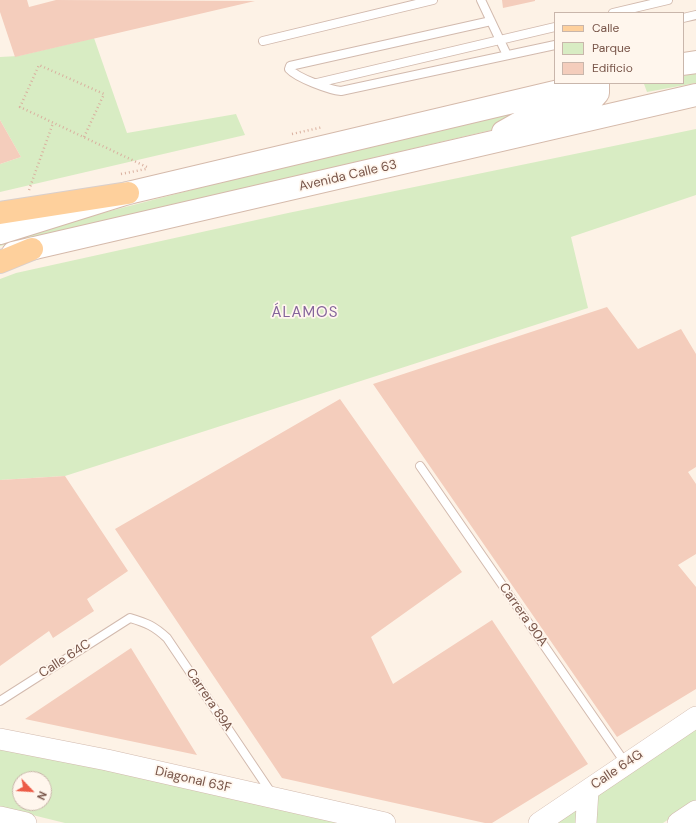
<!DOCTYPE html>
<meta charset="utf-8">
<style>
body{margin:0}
#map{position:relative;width:696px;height:823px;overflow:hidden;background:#fdf2e6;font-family:"DM Sans",sans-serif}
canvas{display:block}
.legend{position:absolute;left:554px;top:12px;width:130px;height:72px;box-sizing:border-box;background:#fff6ed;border:1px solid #c9b6ab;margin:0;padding:5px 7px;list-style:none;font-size:12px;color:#785549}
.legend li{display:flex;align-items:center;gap:8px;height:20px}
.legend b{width:20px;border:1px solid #c9b6ab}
.north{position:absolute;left:12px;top:771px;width:40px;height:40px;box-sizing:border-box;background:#fff6ed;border:1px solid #c9b6ab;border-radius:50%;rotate:115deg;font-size:11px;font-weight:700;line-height:16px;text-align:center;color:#785549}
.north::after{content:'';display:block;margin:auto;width:14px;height:18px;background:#ec5b47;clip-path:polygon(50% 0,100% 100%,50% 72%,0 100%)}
</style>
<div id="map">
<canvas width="696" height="823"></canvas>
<ul class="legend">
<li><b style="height:5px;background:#fed09c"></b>Calle</li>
<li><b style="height:11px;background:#d8ecc3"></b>Parque</li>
<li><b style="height:11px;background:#f4cdbc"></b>Edificio</li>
</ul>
<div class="north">N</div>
</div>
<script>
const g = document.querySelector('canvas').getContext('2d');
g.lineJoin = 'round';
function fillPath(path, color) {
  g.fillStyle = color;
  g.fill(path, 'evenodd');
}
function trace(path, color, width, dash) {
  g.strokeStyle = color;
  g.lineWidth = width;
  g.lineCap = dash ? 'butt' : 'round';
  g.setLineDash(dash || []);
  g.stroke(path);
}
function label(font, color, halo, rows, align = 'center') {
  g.font = font + ' "DM Sans",sans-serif';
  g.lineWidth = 3.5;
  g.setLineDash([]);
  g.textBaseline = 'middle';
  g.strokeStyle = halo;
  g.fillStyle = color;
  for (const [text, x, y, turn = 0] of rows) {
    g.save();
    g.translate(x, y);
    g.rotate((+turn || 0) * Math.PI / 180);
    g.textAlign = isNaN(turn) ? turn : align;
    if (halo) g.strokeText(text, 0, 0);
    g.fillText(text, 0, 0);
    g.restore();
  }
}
fillPath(new Path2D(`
 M94,38l33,95 109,-19 9,21 -245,57v-28l21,-7 -21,-37v-63l18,-1z
 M696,73v10l-49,9 -3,-8 39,-1v-7z
 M587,95l-83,32 -504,119v-6l17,-5 182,-47z
 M696,129v66l-125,42 17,71 -523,168 -65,4v-201l16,-6 272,-60z
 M696,728v73l-33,22h-111z
 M0,747l160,34 184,42h-279l-65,-16zM20,779h24v24h-24z`), '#d8ecc3');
fillPath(new Path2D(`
 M0,0h27l2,7 27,-7 199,1 -240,56 -15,-45z
 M502,0h33v1l-32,7z
 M0,120l21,37 -21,7z
 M607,307l31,42 43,-20 15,25v113l-8,5 8,12v70l-18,11 18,22v102l-79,48 -244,-353z
 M340,399l122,173 -91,65 22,47 99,-64 96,144 -96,59h-7l-203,-45 -167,-249z
 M65,476l63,95 -41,28 7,12 -41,27 -4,-7 -49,35v-186z
 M131,648l66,107 -172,-36z`), '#f4cdbc');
const service = new Path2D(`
 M481,0l26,55
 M613,13l55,-13
 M683,18l13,-3
 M491,21l-201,45 -1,3c8,9 41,21 52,22l214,-46
 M263,41l170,-41
 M317,83l238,-56
 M420,466l206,298
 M0,701l130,-83c17,5 24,8 37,20l105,156`);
const tertiary = new Path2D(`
 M0,739l107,21 278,63
 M0,817l26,6
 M539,823l157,-106
 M586,823l2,-33
 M678,823l18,-12`);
const secondary = new Path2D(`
 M683,64l13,-2
 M503,132l30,-17 58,-14 7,-8v-10
 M0,233l128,-40 465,-110
 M13,253l683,-158`);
const primary = new Path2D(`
 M0,213l128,-20
 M0,262l32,-13`);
trace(service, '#d2baae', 10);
trace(tertiary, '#d2baae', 22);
trace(secondary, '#d5baab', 24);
trace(primary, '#d9cfcc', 24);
trace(new Path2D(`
 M292,134l31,-7
 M84,137l20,-43 -65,-29 -19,42 129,61
 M121,174l25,-5
 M29,190l24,-67`), '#d9b09f', 2.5, [1, 3]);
trace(service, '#fff', 8);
trace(tertiary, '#fff', 21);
trace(secondary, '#fff', 22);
trace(primary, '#fed09c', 22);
label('13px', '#785549', '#fff6ed', [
 ["Avenida Calle 63",348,176,-13],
 ["Carrera 90A",523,615,55],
 ["Calle 64C",65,659,-33],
 ["Carrera 89A",209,700,56],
 ["Calle 64G",617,770,-34],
 ["Diagonal 63F",193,780,13]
]);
g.letterSpacing = '1px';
label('15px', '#84659b', '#fff6ed', [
 ["ÁLAMOS",305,313]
]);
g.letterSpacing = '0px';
</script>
